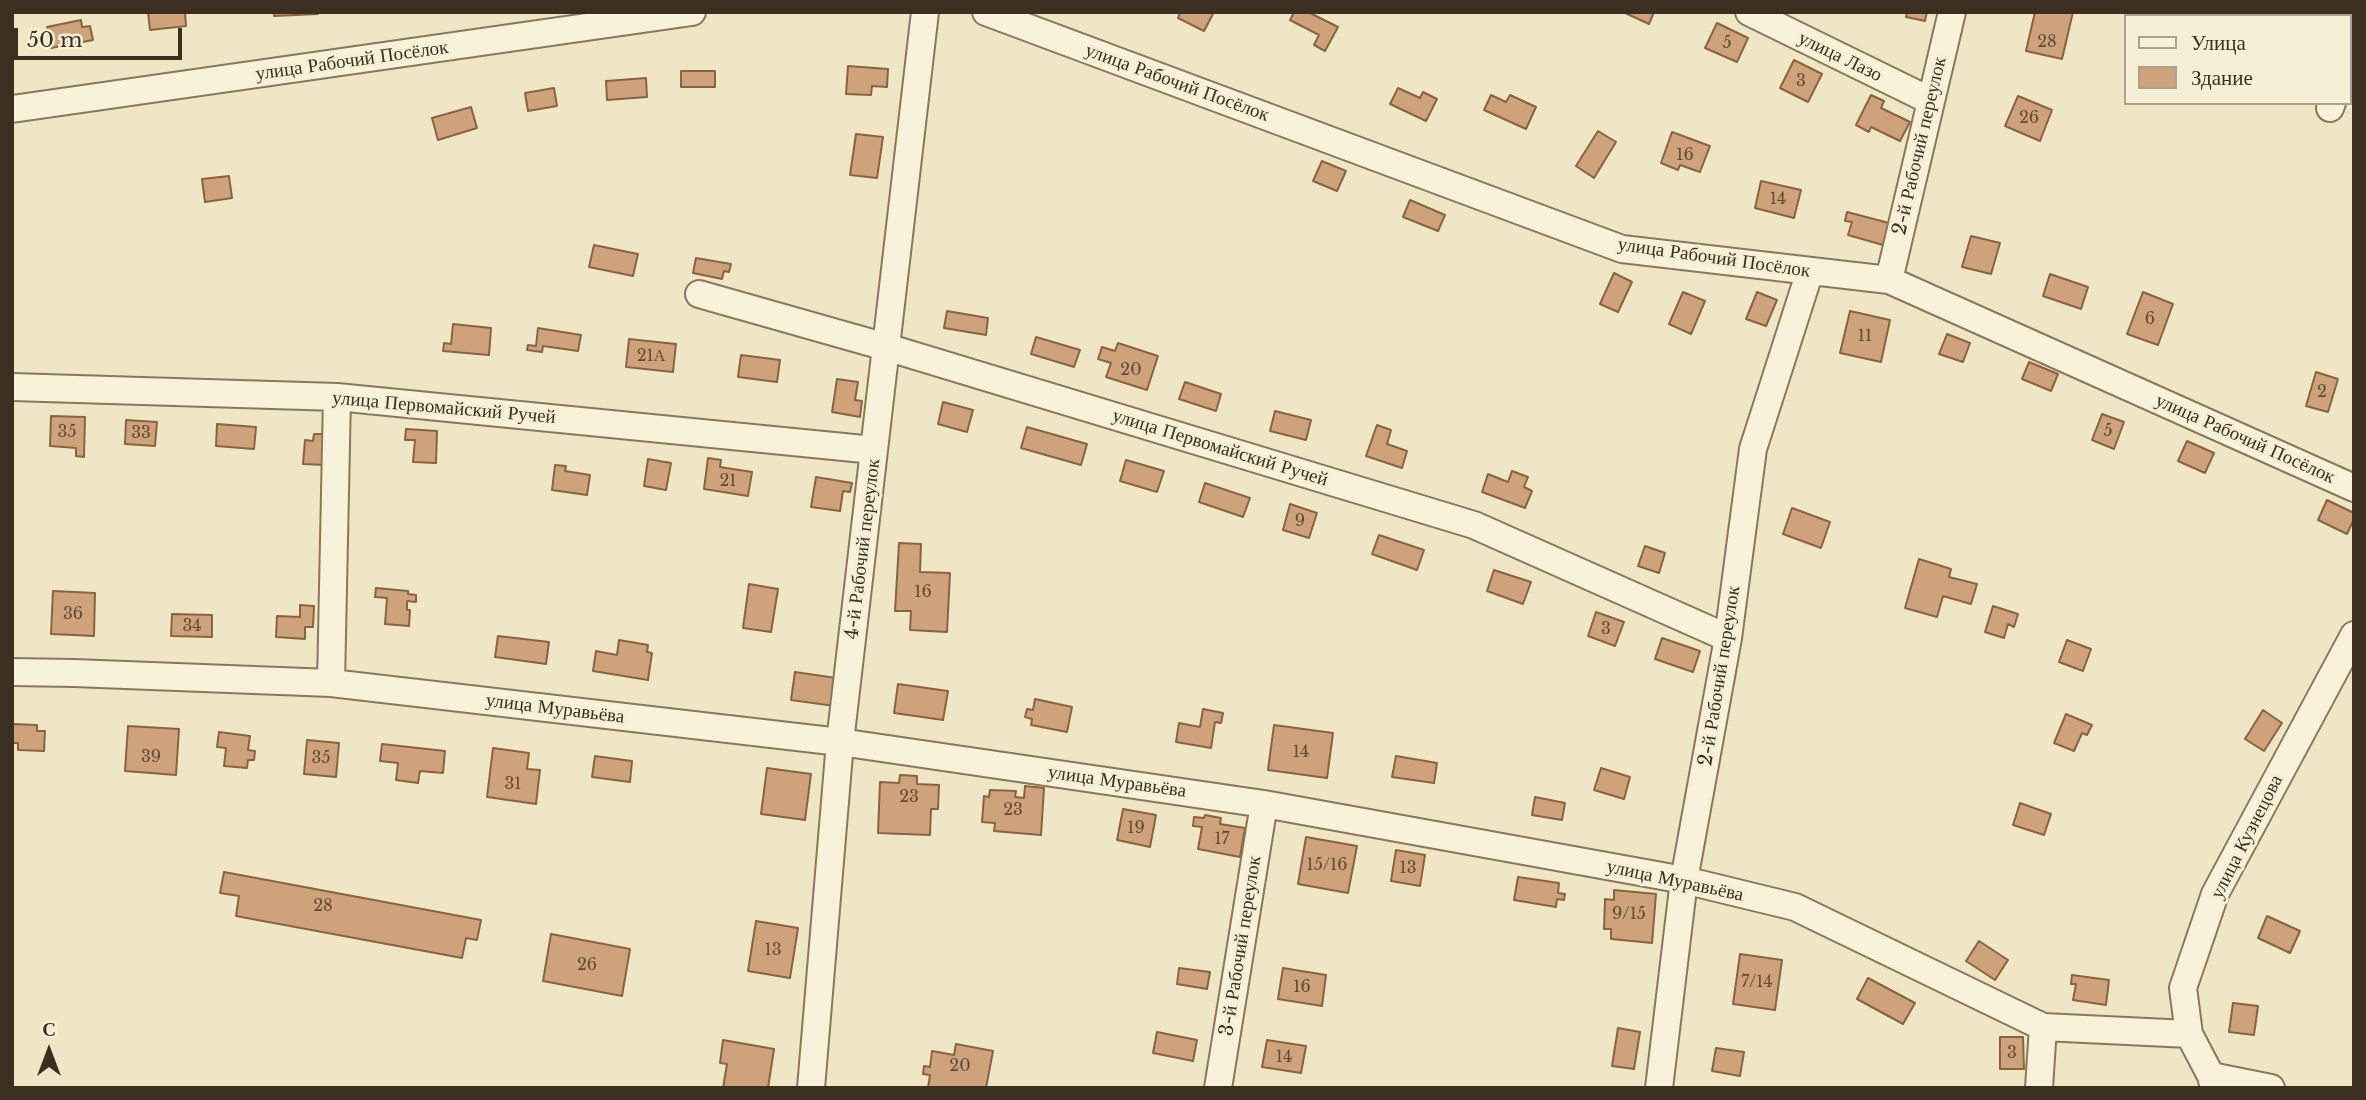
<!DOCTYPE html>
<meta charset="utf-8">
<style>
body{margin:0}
#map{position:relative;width:2366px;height:1100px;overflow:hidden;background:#efe6c6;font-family:"Libre Baskerville",serif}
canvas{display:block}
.frame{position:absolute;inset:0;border:14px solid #3b2f1f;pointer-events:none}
.legend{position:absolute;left:2124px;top:14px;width:228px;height:91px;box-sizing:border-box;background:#f6efd6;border:2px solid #aba28d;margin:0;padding:9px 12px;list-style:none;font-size:21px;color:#3b2f1f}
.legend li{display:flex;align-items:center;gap:14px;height:35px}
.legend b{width:35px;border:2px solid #aba28d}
.north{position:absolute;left:14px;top:1016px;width:70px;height:70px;-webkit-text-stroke:5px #f6efd6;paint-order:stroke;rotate:0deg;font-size:19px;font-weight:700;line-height:28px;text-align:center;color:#3b2f1f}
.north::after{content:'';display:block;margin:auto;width:24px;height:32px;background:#3b2f1f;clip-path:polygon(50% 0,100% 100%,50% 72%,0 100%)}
.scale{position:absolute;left:14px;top:28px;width:168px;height:32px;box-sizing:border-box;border:4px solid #3b2f1f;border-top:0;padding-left:9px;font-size:21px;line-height:24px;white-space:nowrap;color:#3b2f1f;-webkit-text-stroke:5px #f6efd6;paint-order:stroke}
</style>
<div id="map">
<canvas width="2366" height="1100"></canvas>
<div class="frame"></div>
<ul class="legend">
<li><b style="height:9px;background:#f9f2da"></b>Улица</li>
<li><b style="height:19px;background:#cea37b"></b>Здание</li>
</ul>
<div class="north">С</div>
<div class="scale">50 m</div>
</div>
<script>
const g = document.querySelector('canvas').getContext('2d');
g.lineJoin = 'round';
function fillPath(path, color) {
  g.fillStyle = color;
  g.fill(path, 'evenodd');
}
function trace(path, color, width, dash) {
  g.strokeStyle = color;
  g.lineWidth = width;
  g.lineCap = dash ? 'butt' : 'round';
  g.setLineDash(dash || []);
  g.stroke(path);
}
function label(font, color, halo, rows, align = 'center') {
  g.font = font + ' "Libre Baskerville",serif';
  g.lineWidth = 6;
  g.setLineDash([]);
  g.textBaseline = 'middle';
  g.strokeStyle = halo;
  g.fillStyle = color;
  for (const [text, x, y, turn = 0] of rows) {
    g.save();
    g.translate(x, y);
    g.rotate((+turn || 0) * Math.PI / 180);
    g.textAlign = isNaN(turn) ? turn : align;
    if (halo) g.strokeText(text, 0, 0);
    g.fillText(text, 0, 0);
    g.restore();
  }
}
const building = new Path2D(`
 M148,12h37l1,14 -36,4z
 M274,12h44v2l-44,2z
 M1180,12h34l-10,19 -26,-13z
 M1294,12h14l30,15 -13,24 -11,-6 5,-10 -29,-15z
 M1623,12h31l-5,12z
 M1907,12h20l-2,9 -19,-4z
 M2035,12h38l-11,47 -36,-8z
 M81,20l1,7 8,-1 3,14 -42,8 -4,-21z
 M1717,23l31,15 -11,24 -32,-14z
 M1794,60l28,14 -14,28 -28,-14z
 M848,66l40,3 -1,18 -15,-1 -1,9 -25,-1z
 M681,71h34v16h-34z
 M646,78l1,19 -40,3 -1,-19z
 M554,88l3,18 -29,5 -3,-18z
 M1398,88l22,10 3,-6 14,7 -11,22 -36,-17z
 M1491,95l15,7 4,-7 26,12 -10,22 -42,-19z
 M1871,95l13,6 -3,7 29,14 -10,19 -29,-14 -2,5 -13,-7z
 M2018,96l34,14 -12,31 -35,-15z
 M471,107l6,21 -39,12 -6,-22z
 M1598,131l18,11 -22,36 -18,-12z
 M1672,132l38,14 -10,26 -20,-7 -2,5 -17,-7z
 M856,134l27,3 -6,41 -27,-3z
 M1322,161l24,10 -9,20 -24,-10z
 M229,176l3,22 -27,4 -3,-23z
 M1761,181l40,9 -7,28 -39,-10z
 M1410,200l35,15 -7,16 -35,-14z
 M1847,212l42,11 -6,22 -35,-10 4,-13 -7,-1z
 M1971,236l29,7 -9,31 -29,-7z
 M594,245l44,9 -5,22 -44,-9z
 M696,258l35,6 -2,8 -5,-1 -2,8 -29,-6z
 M1614,273l18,9 -14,30 -18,-8z
 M2050,274l38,13 -7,22 -38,-13z
 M1683,292l22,9 -14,33 -22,-10z
 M1757,292l20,8 -11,26 -20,-7z
 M2143,292l30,12 -15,41 -31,-11z
 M947,311l41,7 -2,17 -42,-7z
 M1850,311l40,9 -9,42 -41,-9z
 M453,324l38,4 -2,27 -46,-4 1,-8 7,1z
 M538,328l43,7 -3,16 -35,-5 -1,6 -15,-2 1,-5 8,1z
 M1947,334l23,9 -7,19 -24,-8z
 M1036,337l44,13 -6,17 -43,-13z
 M629,339l47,5 -3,28 -47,-5z
 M1118,343l40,13 -11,34 -41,-13 5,-14 -13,-4 4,-12 13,4z
 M741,355l39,5 -3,22 -39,-5z
 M2029,362l29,12 -7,17 -29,-12z
 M2316,372l22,7 -10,33 -22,-6z
 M837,379l21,3 -3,18 7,1 -2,16 -28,-5z
 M1185,382l36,12 -5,17 -37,-12z
 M943,402l30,8 -6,22 -29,-8z
 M1275,411l36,9 -5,20 -36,-9z
 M2102,414l22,8 -10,27 -22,-9z
 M51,416l34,1 -1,40 -8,-1v-8l-26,-2z
 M126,420l31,2 -2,24 -30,-2z
 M217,424l39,3 -2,22 -38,-3z
 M1377,425l14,5 -4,14 20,7 -5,17 -36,-12z
 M1027,427l60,17 -6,21 -60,-17z
 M406,429l31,2 -1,32 -23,-1 2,-22h-10z
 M314,434h11l2,31 -24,-1 2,-24 8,1z
 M2187,441l27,12 -9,20 -27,-12z
 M708,458l13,2 -1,7 32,5 -4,24 -44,-7z
 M648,459l23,4 -5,27 -22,-4z
 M1126,460l38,11 -7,21 -37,-11z
 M555,465l11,1 -1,5 25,4 -3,20 -35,-5z
 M1512,471l16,6 -4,10 8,4 -7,17 -43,-16 6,-18 20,8z
 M816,477l36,6 -2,9 -7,-1 -3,20 -29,-4z
 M1205,483l45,15 -7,19 -44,-15z
 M2327,500l27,13v6l-7,15 -29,-14z
 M1290,504l27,9 -8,25 -26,-8z
 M1792,508l38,14 -9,26 -38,-14z
 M1379,535l45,15 -7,20 -45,-16z
 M899,543l22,1 -1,28 30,1 -3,59 -37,-2 1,-19h-16z
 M1645,546l20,7 -6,20 -21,-7z
 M1919,559l32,10 -2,8 28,7 -6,20 -28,-8 -6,21 -32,-9z
 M1494,570l37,12 -8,22 -36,-13z
 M749,584l29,5 -7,43 -28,-4z
 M376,588l32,3v3l8,1v7l-9,-1v9h3l-1,16 -24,-2 2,-26 -12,-1z
 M53,591l42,2 -1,43 -43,-2z
 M300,605l14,1 -1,21h-8v12l-29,-2 1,-21 23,1z
 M1993,606l25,8 -4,13 -6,-3 -4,14 -19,-6z
 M1596,612l28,10 -9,24 -27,-10z
 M172,614l40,1v22l-41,-1z
 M498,636l51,6 -3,22 -51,-7z
 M1662,638l38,13 -7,21 -38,-13z
 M619,640l29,5 -1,7 5,1 -4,27 -55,-9 3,-20 21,4z
 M2067,640l24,9 -8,22 -24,-9z
 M795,672l48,7 -8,27 -44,-6z
 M898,684l50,7 -5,29 -49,-7z
 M1035,699l37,8 -5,25 -36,-7 1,-6 -7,-2 2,-8 6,1z
 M1203,709l20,4 -2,10 -6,-1 -4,26 -35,-6 3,-19 21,4z
 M2263,710l19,13 -18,28 -19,-12z
 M2066,714l26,11 -5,10 -5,-2 -8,18 -20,-8z
 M12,724l25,1v6h8l-1,20 -26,-1v-7h-6z
 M1274,725l59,8 -6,45 -59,-8z
 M128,726l51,3 -3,46 -51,-4z
 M219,732l31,4 -2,14 7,1 -1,9h-6l-1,8 -23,-2 2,-18 -9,-1z
 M307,740l32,3 -3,34 -32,-3z
 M382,744l63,7 -2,22 -23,-2 -2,12 -22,-3 2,-17 -18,-2z
 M493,748l36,5 -2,16 13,1 -4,34 -49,-7z
 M595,756l37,5 -2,21 -38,-5z
 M1396,756l41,7 -3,20 -42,-6z
 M767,768l44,6 -6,46 -44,-6z
 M1601,768l29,9 -6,22 -30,-9z
 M900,775l17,1v8l22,1 -1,24h-7l-1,26 -52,-2 2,-51 19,1z
 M1025,786l19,2 -3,47 -47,-4 1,-8 -13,-1 2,-26 5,1 1,-7 26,1 -1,6 9,1z
 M1535,797l30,6 -3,17 -30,-5z
 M2020,803l31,11 -7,21 -31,-10z
 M1123,809l33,6 -6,32 -33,-7z
 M1205,815l16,3 -1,6 25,4 -5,29 -42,-8 4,-22 -9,-1 1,-9 10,1z
 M1306,837l51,9 -9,47 -50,-9z
 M1396,850l29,5 -5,31 -29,-5z
 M224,872l257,48 -4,20 -11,-2 -4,20 -226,-42 3,-20 -19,-3z
 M1518,877l41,6 -1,10 7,1 -1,6 -7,-1 -1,8 -42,-7z
 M1614,890l42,4 -4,49 -41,-4v-10h-7l1,-30 9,1z
 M2267,916l33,15 -10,22 -32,-15z
 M756,921l42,7 -8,50 -42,-7z
 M551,934l79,15 -8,47 -79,-15z
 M1979,941l29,19 -13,20 -29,-19z
 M1740,954l42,6 -7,50 -42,-6z
 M1179,968l31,4 -3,17 -30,-5z
 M1283,968l43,7 -4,31 -44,-7z
 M2072,975l37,5 -3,25 -33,-5 3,-16h-5z
 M1868,978l47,25 -12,21 -46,-25z
 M2233,1003l25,3 -4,29 -25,-3z
 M1618,1028l22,4 -6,37 -22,-3z
 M1157,1032l40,8 -4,21 -40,-8z
 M2000,1037h23l1,32h-24z
 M723,1040l51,9 -6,39h-45l4,-24 -7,-1z
 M1267,1040l39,6 -5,27 -39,-6z
 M956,1044l37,7 -7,37h-58l2,-13 -7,-1 1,-8 6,1 2,-16 22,4z
 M1716,1048l28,4 -4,24 -28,-5z`);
fillPath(building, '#cea37b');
trace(building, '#8a6341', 2);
const street = new Path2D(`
 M986,12l636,237 267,31 465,208
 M1749,12l182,89
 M2350,55l4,-10
 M2330,108l2,-5
 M12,109l680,-97
 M1889,280l63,-268
 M699,294l187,53 588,178 254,113
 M12,387l325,10 537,53
 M12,672l62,1 257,10 509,59 424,62 420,76 111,27 248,120 146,7
 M331,683l6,-286
 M2211,1076l60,12
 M811,1088l29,-346 85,-730
 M1218,1088l46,-284
 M1659,1088l25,-208 44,-242 25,-189 57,-178
 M2039,1088l4,-61
 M2214,1088l-3,-12 -22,-42 -6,-46 32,-94 139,-259`);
trace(street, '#8b785b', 30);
trace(street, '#f9f2da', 26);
label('16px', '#604c36', null, [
 ["28",2047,42],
 ["5",1727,43],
 ["3",1801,81],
 ["26",2029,118],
 ["16",1685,155],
 ["14",1778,199],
 ["6",2150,319],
 ["11",1865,336],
 ["21А",651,356],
 ["20",1131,370],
 ["2",2322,392],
 ["5",2108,431],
 ["35",67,432],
 ["33",141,433],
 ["21",728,481],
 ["9",1300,521],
 ["16",923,592],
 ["36",73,614],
 ["34",192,626],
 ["3",1606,629],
 ["14",1301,752],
 ["39",151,757],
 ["35",321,758],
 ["31",513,784],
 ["23",909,797],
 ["23",1013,810],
 ["19",1136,828],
 ["17",1222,839],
 ["15/16",1327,865],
 ["13",1408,868],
 ["28",323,906],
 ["9/15",1629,914],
 ["13",773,950],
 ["26",587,965],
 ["7/14",1757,982],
 ["16",1302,987],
 ["3",2012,1053],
 ["14",1284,1057],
 ["20",960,1066]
]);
label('19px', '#3b2f1f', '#f6efd6', [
 ["улица Лазо",1840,57,26],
 ["улица Рабочий Посёлок",352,61,-8],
 ["улица Рабочий Посёлок",1177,83,20],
 ["2-й Рабочий переулок",1920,146,-77],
 ["улица Рабочий Посёлок",1714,258,8],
 ["улица Первомайский Ручей",444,408,5],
 ["улица Рабочий Посёлок",2245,439,24],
 ["улица Первомайский Ручей",1220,448,17],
 ["4-й Рабочий переулок",863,549,-83],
 ["2-й Рабочий переулок",1720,676,-81],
 ["улица Муравьёва",555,709,7],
 ["улица Муравьёва",1117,782,8],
 ["улица Кузнецова",2247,837,-63],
 ["улица Муравьёва",1675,881,12],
 ["3-й Рабочий переулок",1241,946,-81]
]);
</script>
